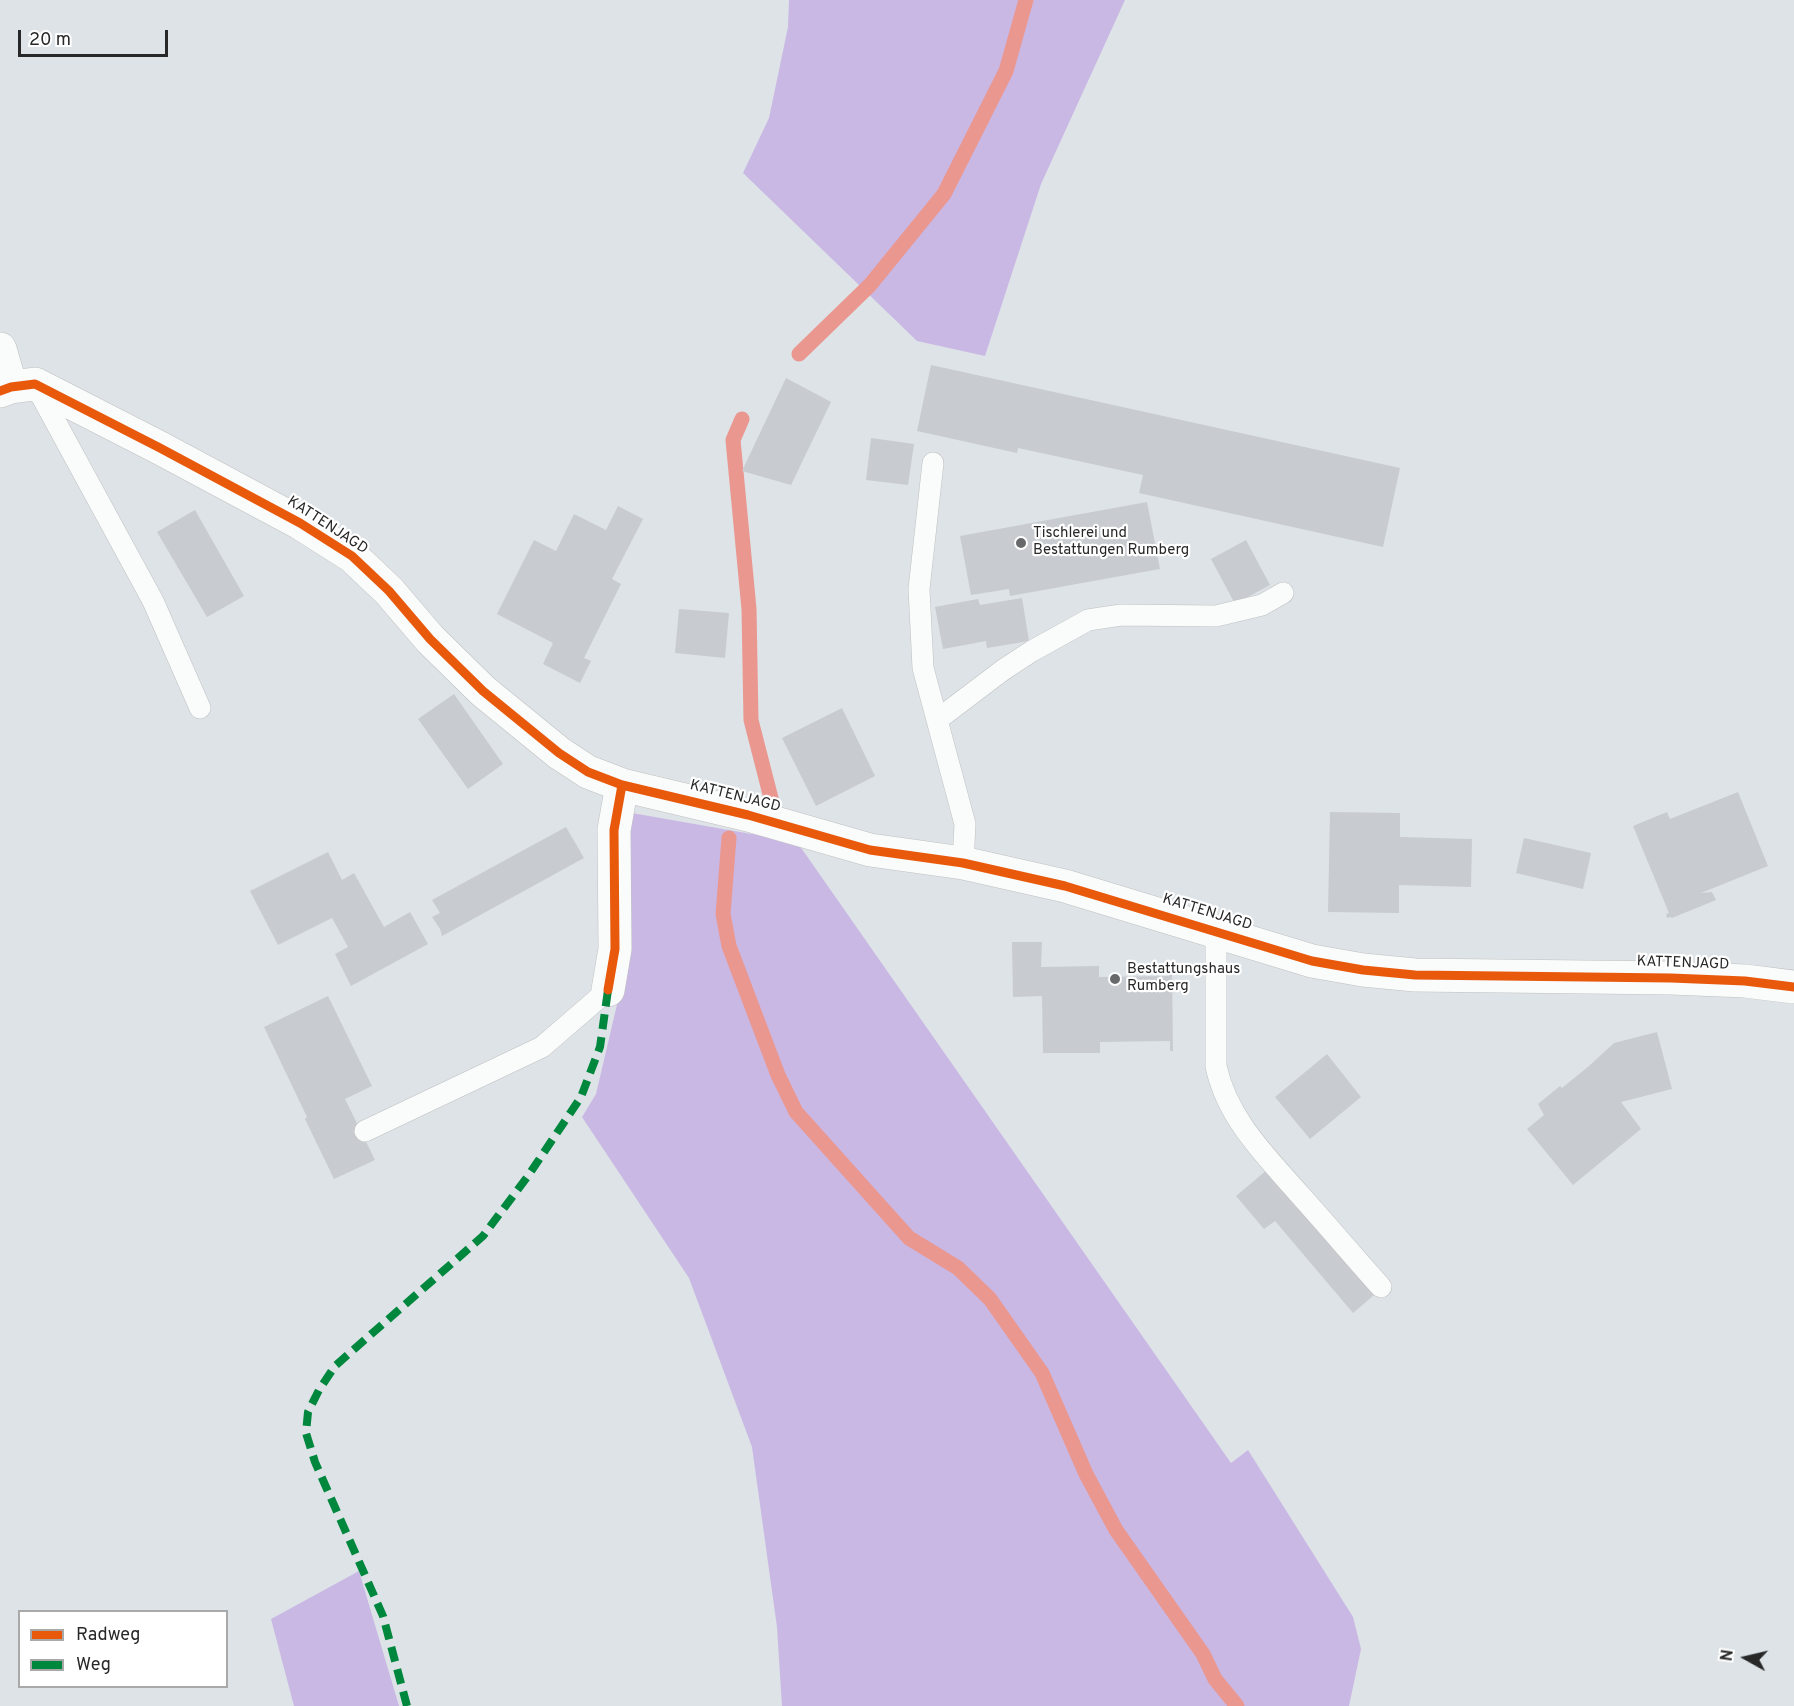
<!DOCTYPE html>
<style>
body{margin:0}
#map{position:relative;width:1794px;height:1706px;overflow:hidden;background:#dde3e7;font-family:Overpass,sans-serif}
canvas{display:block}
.legend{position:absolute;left:18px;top:1610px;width:210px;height:78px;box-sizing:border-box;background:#fff;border:2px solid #a9a9a9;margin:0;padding:8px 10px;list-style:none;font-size:18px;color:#282828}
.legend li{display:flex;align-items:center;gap:12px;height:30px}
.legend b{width:30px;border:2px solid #a9a9a9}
.north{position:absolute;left:1716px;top:1628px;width:60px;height:60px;-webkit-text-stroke:4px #fff;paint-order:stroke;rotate:278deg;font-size:16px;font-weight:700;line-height:24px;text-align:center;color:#282828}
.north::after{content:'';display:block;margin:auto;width:21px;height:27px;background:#282828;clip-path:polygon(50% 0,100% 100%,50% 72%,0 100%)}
.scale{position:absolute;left:18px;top:30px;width:150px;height:27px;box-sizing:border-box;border:3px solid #282828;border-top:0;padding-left:8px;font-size:18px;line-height:21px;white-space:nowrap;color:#282828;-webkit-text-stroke:4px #fff;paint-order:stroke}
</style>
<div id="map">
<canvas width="1794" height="1706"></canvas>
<ul class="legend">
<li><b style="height:8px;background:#e8590c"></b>Radweg</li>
<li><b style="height:8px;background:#00873e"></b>Weg</li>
</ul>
<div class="north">N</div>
<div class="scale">20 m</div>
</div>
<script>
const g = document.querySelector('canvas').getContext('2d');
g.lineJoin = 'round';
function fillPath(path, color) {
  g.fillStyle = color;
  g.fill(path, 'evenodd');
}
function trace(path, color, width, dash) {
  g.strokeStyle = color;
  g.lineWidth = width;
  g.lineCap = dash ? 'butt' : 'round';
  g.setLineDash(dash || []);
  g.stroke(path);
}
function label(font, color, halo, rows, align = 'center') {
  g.font = font + ' Overpass,sans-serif';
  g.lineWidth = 4.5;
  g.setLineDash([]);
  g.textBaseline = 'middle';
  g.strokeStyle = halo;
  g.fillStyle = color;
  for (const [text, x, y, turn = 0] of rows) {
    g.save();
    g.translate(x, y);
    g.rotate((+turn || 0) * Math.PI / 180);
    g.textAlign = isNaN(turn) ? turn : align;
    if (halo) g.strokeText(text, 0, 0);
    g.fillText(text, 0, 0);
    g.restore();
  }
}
fillPath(new Path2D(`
 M789,0h336l-84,184 -56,172 -68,-15 -174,-168 26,-55 19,-91z
 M632,813l165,29 434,621 17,-13 105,167 8,32 -12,57h-567l-5,-79 -25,-180 -63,-169 -107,-161 14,-23 27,-115z
 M359,1571l40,135h-105l-23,-87z`), '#cab8e4');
trace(new Path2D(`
 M799,354l71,-69 74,-91 62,-123 20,-71
 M742,419l-9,21 16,169 2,111 21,82
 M729,838l-6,76 6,32 49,129 18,37 113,126 49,30 32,31 52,74 44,101 30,56 87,124 12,25 22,27`), '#ea9790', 15);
fillPath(new Path2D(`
 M931,365l469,103 -17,79 -244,-54 4,-18 -125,-27 -1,5 -100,-22z
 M786,378l45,24 -40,83 -49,-14z
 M871,438l43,6 -6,41 -42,-5z
 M1147,502l13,67 -150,27 -1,-7 -38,6 -11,-59z
 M618,506l25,13 -31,60 9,5 -37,74 7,3 -11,22 -37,-19 10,-21 -56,-29 37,-74 22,11 18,-37 32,16z
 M195,510l49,86 -37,21 -50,-85z
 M1246,540l24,45 -35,19 -24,-45z
 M1022,598l7,43 -42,7 -1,-7 -43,8 -8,-42 43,-8 2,6z
 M679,609l50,4 -4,45 -50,-5z
 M454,694l49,70 -35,25 -50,-70z
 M842,708l33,68 -59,30 -34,-68z
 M1738,792l30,74 -67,27 11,-1 4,8 -44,18 -1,-1 -4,1 -1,-4 3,-1 -36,-87 34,-14 3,7z
 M1330,812l70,1v24l72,2 -1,48 -72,-2v28l-71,-1z
 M566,827l18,31 -142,78 -2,-7 -8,-12 8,-4 -8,-13z
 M1524,838l67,15 -8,36 -67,-16z
 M328,852l14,28 12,-7 30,54 26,-15 18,32 -77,42 -16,-32 13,-7 -16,-29 -54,27 -28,-54z
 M1012,942h30l-1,25 58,-1v11l70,-1v-10h3l1,85h-3v-10l-70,1v11h-57l-1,-57 -29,1z
 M328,996l44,90 -27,13 30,61 -41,19 -29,-60 2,-2 -43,-90z
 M1657,1032l15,57 -51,13 20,27 -68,56 -46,-56 17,-14 -6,-11 22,-18 2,2 27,-22 25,-23z
 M1327,1054l34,43 -51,42 -35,-42z
 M1268,1169l106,126 -21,18 -78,-92 -11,8 -28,-33z`), '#c8ccd0');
const service = new Path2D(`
 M36,386l117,215 47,107
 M933,463l-14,126 4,79 42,156 -2,39
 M937,720l66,-50 29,-19 56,-31 33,-5 95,1 46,-11 21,-12
 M1216,931v135c11,53 51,91 85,130 27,30 53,61 80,91
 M365,1131l177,-84 66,-57`);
const minor = new Path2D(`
 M0,349l11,38
 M0,391l11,-4 24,-3 125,64 140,75 52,33 37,35 41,48 53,52 76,62 29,19 34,13 126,30 122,35 93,13 102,23 247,75 51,9 52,5 256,3 74,3 49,6
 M608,990l7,-41 -1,-119 8,-45`);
trace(service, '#bfc0c0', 22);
trace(minor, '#bfc0c0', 34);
trace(service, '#fafbfb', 21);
trace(minor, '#fafbfb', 33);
trace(new Path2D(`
 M407,1706l-24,-90 -68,-154 -9,-29 2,-21 11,-22 16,-24 148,-130 45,-60 53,-79 19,-50 8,-57`), '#00873e', 8, [15, 8]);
trace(new Path2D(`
 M0,391l11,-4 24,-3 125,64 140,75 52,33 37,35 41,48 53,52 76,62 29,19 34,13 126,30 122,35 93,13 102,23 247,75 51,9 52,5 256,3 74,3 49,6
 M608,990l7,-41 -1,-119 8,-45`), '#e8590c', 9);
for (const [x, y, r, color] of [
 [1021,543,6,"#67696b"],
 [1115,979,6,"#67696b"]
]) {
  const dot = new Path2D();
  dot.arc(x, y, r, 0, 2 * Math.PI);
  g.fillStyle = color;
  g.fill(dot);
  trace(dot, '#fff', 2);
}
label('15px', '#282828', '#fff', [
 ["KATTENJAGD",327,526,33],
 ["KATTENJAGD",735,797,14],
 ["KATTENJAGD",1207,913,17],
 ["KATTENJAGD",1683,964,2]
]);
label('15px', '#282828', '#fff', [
 ["Tischlerei und",1033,534],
 ["Bestattungen Rumberg",1033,551],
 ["Bestattungshaus",1127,970],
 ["Rumberg",1127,987]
], 'left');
</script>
